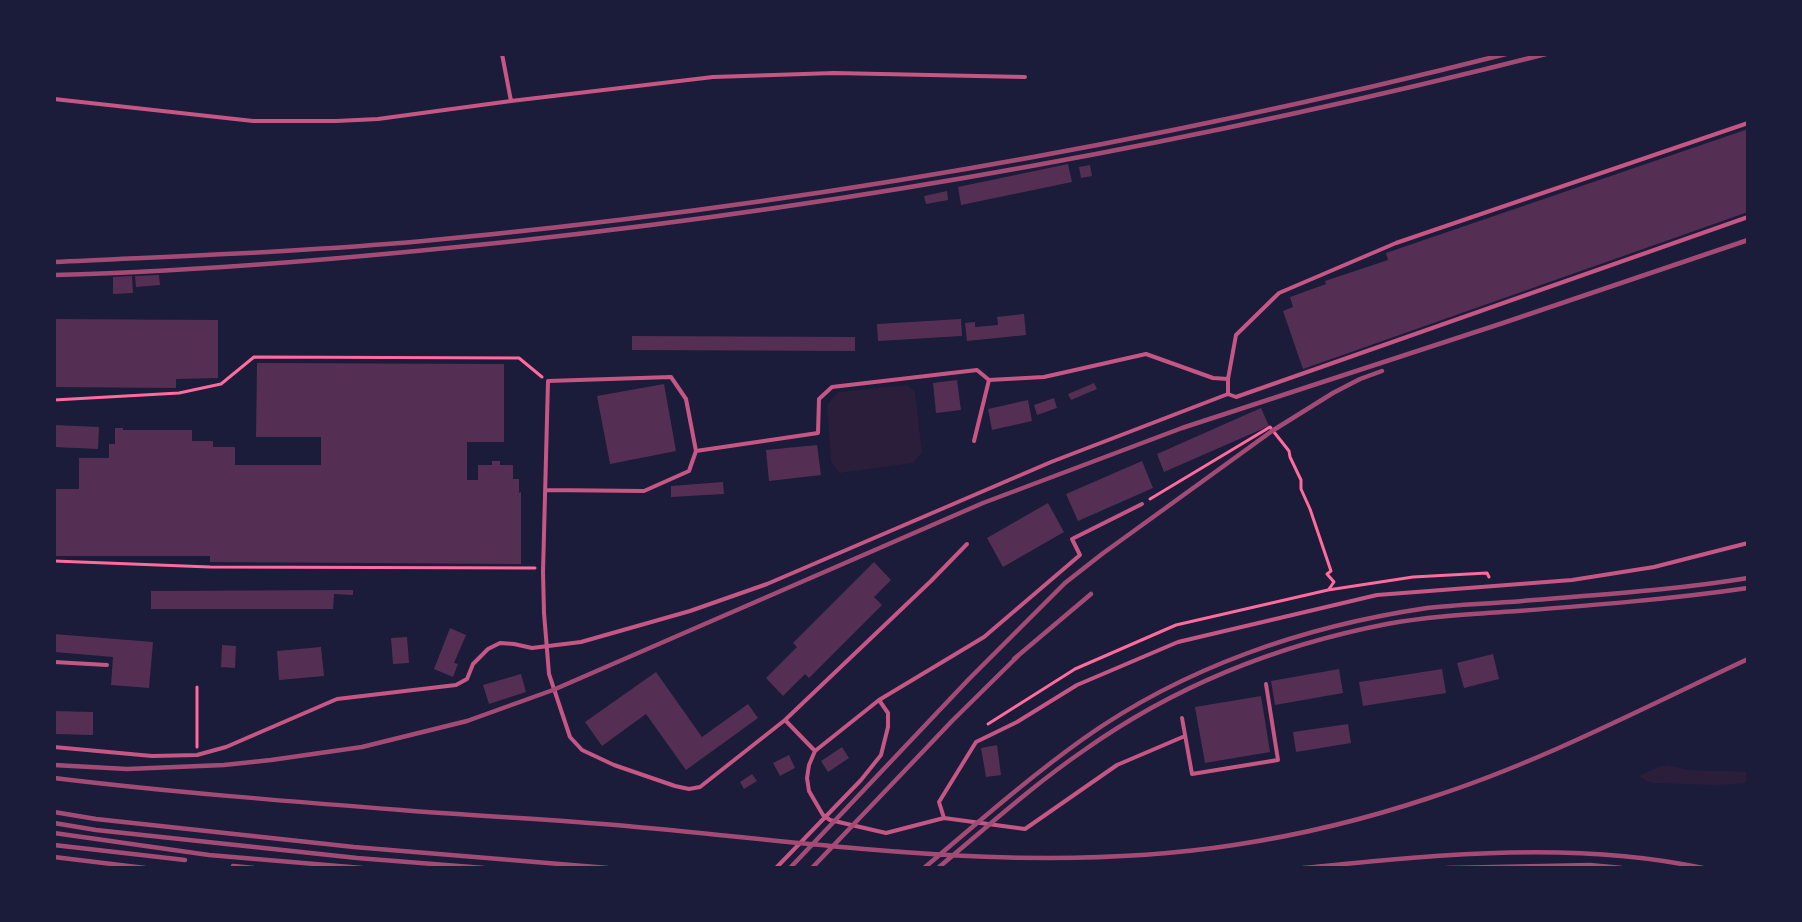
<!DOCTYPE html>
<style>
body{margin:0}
#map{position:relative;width:1802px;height:922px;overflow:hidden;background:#1b1b3a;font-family:"Work Sans",sans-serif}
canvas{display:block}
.frame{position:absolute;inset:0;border:56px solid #1b1b3a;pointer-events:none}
</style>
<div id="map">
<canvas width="1802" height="922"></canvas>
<div class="frame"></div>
</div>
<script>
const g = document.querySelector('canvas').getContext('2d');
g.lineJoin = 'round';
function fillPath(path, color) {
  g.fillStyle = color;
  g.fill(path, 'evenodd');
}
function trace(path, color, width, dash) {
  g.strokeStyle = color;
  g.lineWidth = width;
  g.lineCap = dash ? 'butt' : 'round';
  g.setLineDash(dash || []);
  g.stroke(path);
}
fillPath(new Path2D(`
 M907,385l8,7 7,61 -9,10 -74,10 -8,-12 -4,-56 11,-13z
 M1669,765c23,8 54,5 79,7v11l-30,2 -65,-2 -7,-2 -7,-5 22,-10z`), '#2a1e3b');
fillPath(new Path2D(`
 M1748,129v83l-445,157 -20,-58 10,-4 -3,-10 36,-13 -1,-3 63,-21 -2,-7z
 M1068,164l4,18 -111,23 -3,-18z
 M1090,165l2,11 -11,2 -2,-11z
 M947,191l1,9 -22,4 -2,-8z
 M159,275l1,10 -24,2 -1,-11z
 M132,276l1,17 -20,1v-17z
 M1024,314l2,21 -59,6 -2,-18 10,-1v5l23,-2 -1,-8z
 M54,319l164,1v58l-42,1v9l-122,-1z
 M961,319l1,17 -84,5 -1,-17z
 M632,336l223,1v14l-223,-1z
 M257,363l247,1v78h-37v38h11v-15h14v-4h8v4h13v14h6v14l2,-1v72l-311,-2v-6h-156v-67h25v-31h30v-14h6v-16h8v2h69v11h21v6h22v18h86v-28h-65z
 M957,380l4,30 -25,3 -3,-30z
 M1094,383l3,6 -26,11 -3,-6z
 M664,384l12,67 -66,13 -13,-68z
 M1054,398l3,10 -20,7 -3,-10z
 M1028,400l4,21 -40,9 -4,-21z
 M1261,408l8,18 -105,46 -7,-18z
 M54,425l45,2 -1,22 -44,-2z
 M817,445l4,30 -52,6 -3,-31z
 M1142,461l11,27 -75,33 -12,-27z
 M723,482l1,12 -53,3v-11z
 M1048,503l16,29 -61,35 -16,-29z
 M874,562l17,18 -17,17 8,8 -73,73 -4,-4 -22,22 -17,-18 31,-31 -4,-4z
 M353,590v5l-19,-1 -1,15h-182v-18z
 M450,628l16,7 -12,28 4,1 -5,13 -19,-8z
 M54,634l99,8 -4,46 -38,-3 2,-28 -59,-5z
 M407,637l2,26 -16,1 -2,-26z
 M222,645l14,1 -1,22 -14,-1z
 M321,647l3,29 -45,4 -2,-29z
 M1493,654l6,25 -35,9 -7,-25z
 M1339,669l4,24 -68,12 -4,-24z
 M1442,669l4,24 -83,13 -4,-24z
 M656,672l46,65 46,-33 10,14 -72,52 -40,-56 -44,32 -17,-24z
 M521,674l5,18 -37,12 -6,-19z
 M1261,696l9,56 -65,11 -10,-56z
 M54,711l39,1v23l-39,-1z
 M1348,724l3,19 -55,9 -3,-20z
 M997,745l4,30 -15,2 -5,-29z
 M842,747l7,11 -21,14 -7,-11z
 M789,755l6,13 -15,8 -7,-13z
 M752,774l5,7 -13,8 -4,-7z`), '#542f53');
trace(new Path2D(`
 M54,400l125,-7 42,-9 33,-27 265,1 23,19
 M1150,499l120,-72 19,24 1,6 11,23v9l9,20 21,62 -4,3 7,8 -5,7
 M54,561l156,6 325,1
 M988,724l87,-55 101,-44 152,-35 85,-13 74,-4 2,4
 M197,747v-60`), '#ff6b9d', 3);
trace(new Path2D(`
 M502,54l9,47
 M54,99l199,22h83l42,-2 133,-18 202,-24 121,-4 191,4
 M1748,123l-352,120 -117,50 -43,42 -8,44v15l8,3 512,-180
 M989,380l55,-3 102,-23 67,24 15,1
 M696,451l122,-18 1,-34 13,-12 145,-17 12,10 -15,61
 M546,490l98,1 45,-20 7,-20 -10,-52 -15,-22 -123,4 -5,191 1,41 5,61 21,63 12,13 32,15 61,21 14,3 11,-2 85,-67 30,31 -6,14 -2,13 2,13 14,24 7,5 56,13 58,-15 81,11 92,-64 68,-29
 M54,662l53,3
 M879,700l105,-63 96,-82 -8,-16 70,-35
 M1182,718l10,56 86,-14 -12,-76
 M785,720l146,-139 36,-37
 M54,747l98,9 45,-1 29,-8 111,-48 119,-14 11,-6 6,-15 15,-15 12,-6 14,1 18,4 49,-6 109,-31 77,-27 284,-122 177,-68
 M944,818l-5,-16 37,-60 41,-20 60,-37 101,-43 199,-47 195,-15 82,-13 94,-24
 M776,868l85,-88 20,-25 7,-28v-14l-9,-13 -64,51`), '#c65784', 4);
trace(new Path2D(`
 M54,262c123,-6 246,-10 369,-21 365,-34 728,-97 1083,-187
 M54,275c154,-4 309,-18 462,-34 348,-38 691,-101 1030,-187
 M1014,659l77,-65
 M54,765l73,4 97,-4 47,-5 91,-13 105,-26 86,-31 430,-187 199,-75 321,-105 245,-83
 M54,778c115,14 231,23 347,32 75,6 151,9 226,16 202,18 405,50 607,19 66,-10 132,-26 195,-47 110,-35 214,-90 319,-139
 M54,812l42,7 258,28 254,21
 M54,823l42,7 261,28 127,10
 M54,833l155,22 153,13
 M54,845l131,15
 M54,857l91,11
 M233,866l21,2
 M790,868l179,-189 96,-96 37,-29 170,-123 61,-38 27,-14 22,-8
 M812,868l140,-147 68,-67
 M924,868c52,-44 103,-89 159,-129 101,-72 222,-113 344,-131 27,-3 55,-4 82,-6 80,-7 160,-11 239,-24
 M938,868c48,-40 94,-82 145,-117 90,-64 195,-106 304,-127 43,-8 87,-10 131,-13 77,-6 154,-12 230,-23
 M1303,868c132,-13 269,-28 400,0
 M1447,868l143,-3 32,3`), '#a44b75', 4.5);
</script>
